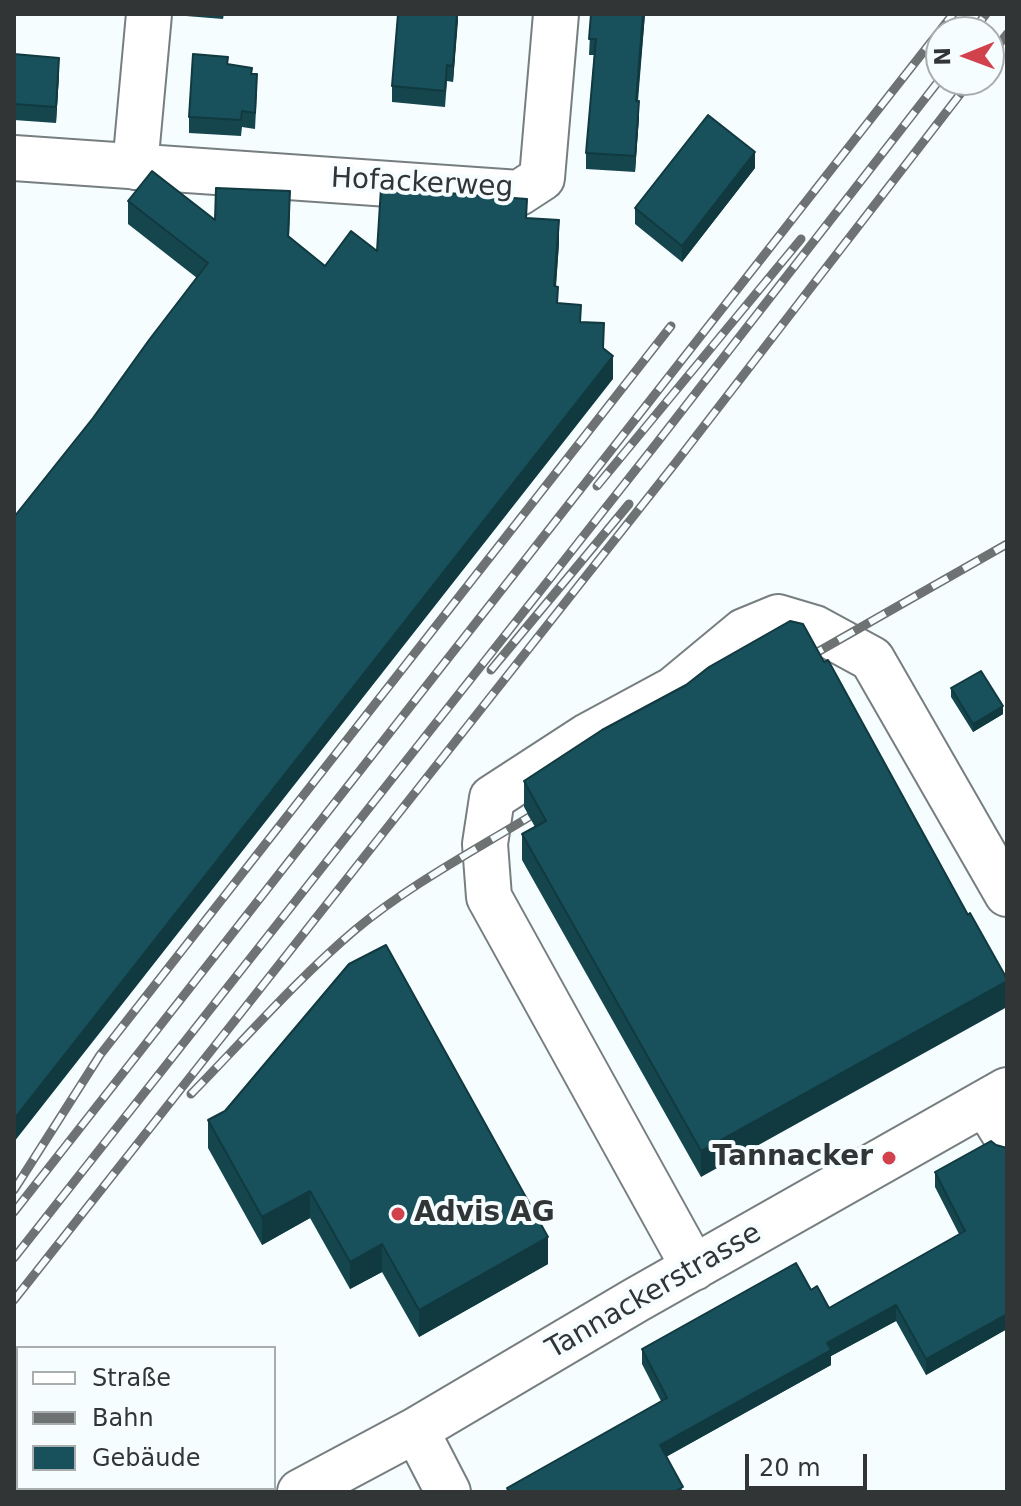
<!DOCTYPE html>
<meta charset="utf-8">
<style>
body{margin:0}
#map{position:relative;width:1021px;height:1506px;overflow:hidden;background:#f6fdff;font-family:"DejaVu Sans",sans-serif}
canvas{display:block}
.frame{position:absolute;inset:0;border:16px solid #323535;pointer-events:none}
.legend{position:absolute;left:16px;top:1346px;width:260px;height:144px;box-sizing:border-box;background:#f6fdff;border:2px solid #a8adae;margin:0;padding:10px 14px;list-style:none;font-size:24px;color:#323535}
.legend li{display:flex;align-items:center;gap:16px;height:40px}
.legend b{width:40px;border:2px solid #a8adae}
.north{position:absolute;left:925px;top:16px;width:80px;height:80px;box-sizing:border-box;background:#f6fdff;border:2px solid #a8adae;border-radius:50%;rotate:269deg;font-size:22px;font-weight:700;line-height:32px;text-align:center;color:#323535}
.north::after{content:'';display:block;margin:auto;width:28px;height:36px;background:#d2424d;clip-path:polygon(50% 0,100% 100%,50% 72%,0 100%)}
.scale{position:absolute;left:745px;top:1454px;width:122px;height:36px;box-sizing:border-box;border:4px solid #323535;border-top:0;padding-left:10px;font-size:24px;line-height:28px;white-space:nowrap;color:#323535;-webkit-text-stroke:6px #f6fdff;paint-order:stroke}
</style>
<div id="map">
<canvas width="1021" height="1506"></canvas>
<div class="frame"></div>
<ul class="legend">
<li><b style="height:10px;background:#fff"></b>Straße</li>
<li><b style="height:10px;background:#6e7273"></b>Bahn</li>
<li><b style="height:22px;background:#18515b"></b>Gebäude</li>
</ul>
<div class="north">N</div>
<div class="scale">20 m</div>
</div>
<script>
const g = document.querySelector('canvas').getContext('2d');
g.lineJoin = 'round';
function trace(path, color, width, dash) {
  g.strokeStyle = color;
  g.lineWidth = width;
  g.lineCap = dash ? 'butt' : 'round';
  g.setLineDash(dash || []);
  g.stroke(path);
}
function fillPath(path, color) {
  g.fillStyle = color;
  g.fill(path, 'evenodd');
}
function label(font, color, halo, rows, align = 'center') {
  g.font = font + ' "DejaVu Sans",sans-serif';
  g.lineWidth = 8;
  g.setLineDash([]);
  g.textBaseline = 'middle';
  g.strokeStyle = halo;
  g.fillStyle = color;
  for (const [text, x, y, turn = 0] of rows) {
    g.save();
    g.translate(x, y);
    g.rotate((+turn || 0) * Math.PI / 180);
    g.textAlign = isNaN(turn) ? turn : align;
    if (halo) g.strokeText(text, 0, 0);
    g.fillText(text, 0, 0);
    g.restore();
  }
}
const minor = new Path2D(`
 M14,158l505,35 23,-15 14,-164
 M135,167l14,-153
 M985,1103l22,35
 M694,1268l-205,-371 -4,-53 7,-46 97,-63 85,-46 70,-58 34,-14 37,11 57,31 135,235
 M416,1430l32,62
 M300,1492l116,-62 220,-130 371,-210`);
trace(minor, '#777e7f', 48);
trace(minor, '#fff', 44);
const rail = new Path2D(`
 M972,32l14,-18
 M989,57l18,-23
 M597,486l204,-247
 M807,658l200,-114
 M491,670l138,-166
 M191,1094c54,-55 105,-114 164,-164 53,-44 115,-77 174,-113
 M14,1190l86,-135 571,-729
 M14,1212l939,-1198
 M14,1258l642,-814 285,-366
 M14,1300l663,-839 294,-381`);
trace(rail, '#6e7273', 9);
trace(rail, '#f6fdff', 6, [18]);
fillPath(new Path2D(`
 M186,14h38l-1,5 -37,-3z
 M458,14l-5,68 -6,-1 -2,26 -53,-5v-16z
 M591,14h54l-7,87 1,16 -4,55 -49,-3v-16l8,-98h-5z
 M14,54l45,20 -3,49 -42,-3z
 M228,65l24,9 5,16 -2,39 -13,-2 -1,9 -52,-3v-16z
 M755,168l-73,94 -47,-38v-16z
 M128,201l87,19 75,-6 -1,23 36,29 52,-15 150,-33 32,25 -3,44 2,16 23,19 23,26 9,31 -520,39 104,-140 -69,-54z
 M709,667l-8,510 -179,-317v-26l13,-7 -11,-20v-26l162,-96z
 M951,688l52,26 -30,18 -22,-35z
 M208,1120l340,144 -129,73 -37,-65 -32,17 -40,-71 -48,27 -54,-97z
 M996,1145l11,3v181l-81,46 -30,-54 -65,35v9l-165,92 17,35h-176v-4l154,-87 -19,-37v-15l169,-59 18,18 130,-74 -24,-47v-15z`), '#15464e');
fillPath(new Path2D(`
 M457,14l1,7 -5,61v-16z
 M643,14h2l-9,103v-16z
 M59,58v16l-3,49v-16z
 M639,101v16l-4,55v-16z
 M755,152v16l-73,94v-16z
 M559,220v23l-5,66v-23z
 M613,356v23l-599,763v-23z
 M1003,706v8l-30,18v-8z
 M1007,981v26l-306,170v-26z
 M310,1191v27l-48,27v-28z
 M548,1237v27l-129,73v-27z
 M382,1244v28l-32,17v-27z
 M896,1305v16l-65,35v9l-171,95v-15l167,-102z
 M1007,1314v15l-81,46v-16z`), '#113940');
const building = new Path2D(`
 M398,14h59l-4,52 -6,-1 -2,26 -53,-5z
 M591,14h52l-7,87h3l-4,55 -49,-3 10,-114h-7z
 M14,54l45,4 -3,49 -42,-3z
 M193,54l35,3 -1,7 25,4 -1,6h6l-2,39 -13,-2 -1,9 -52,-3z
 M708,115l47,37 -73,94 -47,-38z
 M152,171l63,49 1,-32 74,3 -2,45 37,30 26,-35 26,20 4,-63 146,11 -1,19 33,2 -5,66 4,1 -1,16 24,2 -1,17 24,1 -1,25 10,8 -599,763v-602l79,-99 56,-78 59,-77 -80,-62z
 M790,621l13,3 21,38 4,-2 140,255 2,-2 37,66v2l-306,170 -179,-317 24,-13 -22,-40 78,-51 84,-45 23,-18z
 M981,671l22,35 -30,18 -22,-36z
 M386,945l162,292 -129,73 -37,-66 -32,18 -40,-71 -48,26 -54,-97 17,-9 124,-147z
 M991,1141l5,4 11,3v166l-81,45 -30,-54 -69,38 4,7 -171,95 23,42 -9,5h-165l-2,-4 160,-90 -25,-49 154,-86 15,27 6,-4 12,22 136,-77 -30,-59z`);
fillPath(building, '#18515b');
trace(building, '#113940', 2);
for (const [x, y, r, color] of [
 [889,1158,8,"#d2424d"],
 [398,1214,8,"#d2424d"]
]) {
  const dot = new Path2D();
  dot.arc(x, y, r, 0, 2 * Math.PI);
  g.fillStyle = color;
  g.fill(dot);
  trace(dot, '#f6fdff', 3);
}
label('28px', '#323535', '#f6fdff', [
 ["Hofackerweg",422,184,3],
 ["Tannackerstrasse",654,1292,-30]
]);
label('bold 28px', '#323535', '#f6fdff', [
 ["Tannacker",873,1158],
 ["Advis AG",414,1214,"left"]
], 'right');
</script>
